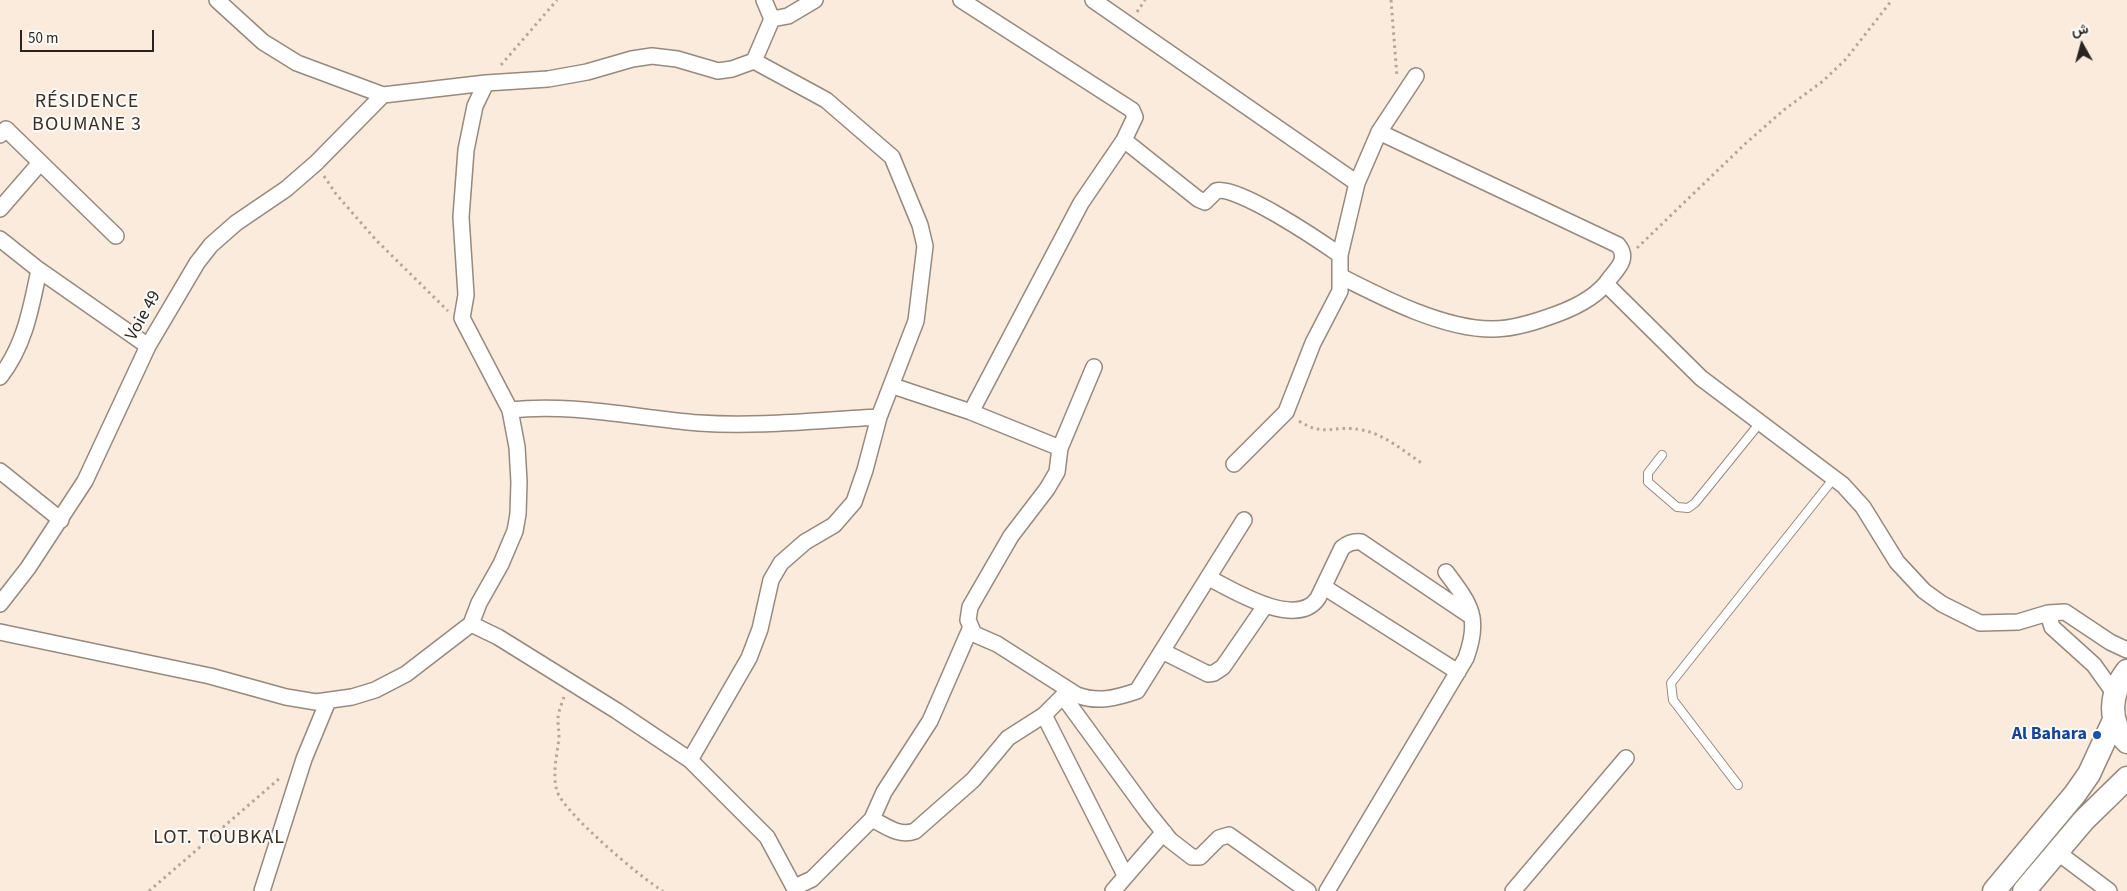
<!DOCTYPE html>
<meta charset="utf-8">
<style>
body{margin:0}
#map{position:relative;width:2127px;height:891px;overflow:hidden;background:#faebdd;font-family:"Source Sans 3",Vazirmatn,sans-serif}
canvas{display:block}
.north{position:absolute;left:2057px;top:20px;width:50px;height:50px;-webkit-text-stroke:4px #fdfbf8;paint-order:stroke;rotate:353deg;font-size:14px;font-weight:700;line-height:20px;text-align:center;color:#29241f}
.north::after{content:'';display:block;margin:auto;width:18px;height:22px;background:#29241f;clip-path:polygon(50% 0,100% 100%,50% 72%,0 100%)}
.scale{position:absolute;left:20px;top:30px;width:134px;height:22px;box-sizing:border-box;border:2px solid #29241f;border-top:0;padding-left:6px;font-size:15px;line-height:18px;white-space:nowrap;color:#29241f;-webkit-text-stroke:4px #fdfbf8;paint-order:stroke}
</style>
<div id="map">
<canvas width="2127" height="891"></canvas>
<div class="north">ش</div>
<div class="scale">50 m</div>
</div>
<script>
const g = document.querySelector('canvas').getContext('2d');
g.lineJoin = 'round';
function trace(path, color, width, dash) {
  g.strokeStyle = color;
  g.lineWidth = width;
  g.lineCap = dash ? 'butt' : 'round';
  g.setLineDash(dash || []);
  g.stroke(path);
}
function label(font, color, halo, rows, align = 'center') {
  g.font = font + ' "Source Sans 3",sans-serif';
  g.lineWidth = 4;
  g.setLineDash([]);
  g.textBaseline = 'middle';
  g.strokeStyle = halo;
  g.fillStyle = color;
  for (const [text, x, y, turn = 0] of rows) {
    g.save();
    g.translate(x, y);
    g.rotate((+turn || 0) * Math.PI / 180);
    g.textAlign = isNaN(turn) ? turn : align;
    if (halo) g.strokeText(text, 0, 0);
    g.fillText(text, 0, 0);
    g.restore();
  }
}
const lane = new Path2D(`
 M1662,455l-14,18v9l29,25 11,1 7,-5 64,-79
 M1738,785l-65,-85 -2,-17 163,-205`);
const street = new Path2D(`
 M217,0l46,42 34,21 86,32 103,-12 62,-4 39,-7 45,-13 20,-3 25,3 41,12 14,-2 22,-8 18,-42 -8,-19
 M961,0l171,110 3,7 -11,23 74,59 7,3 11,-11c20,-7 104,50 124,64
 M1093,0l264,183
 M772,19l16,-3 27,-16
 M754,61l72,39 66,57 28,68 5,21 -9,75 -37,96 -14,53 -11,32 -20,23 -29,17 -24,21 -10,17 -11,49 -11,29 -59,102 77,77 29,54
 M0,135l6,-6 110,107
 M0,209l40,-46
 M0,239l39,31 109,76
 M1340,276c43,22 105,54 154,53 21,0 44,-8 63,-15 19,-7 42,-19 53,-36 8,-10 19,-20 8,-33l-239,-113
 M1606,284l95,94 142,107 20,22 34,55 27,29 18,13 38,19 38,-1 30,-9 17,-1 45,30 17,8
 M1094,367l-34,81 -3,24 -10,17 -36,47 -41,71 -2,13 6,14 23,10 80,51c21,8 39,3 60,-4l107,-171
 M0,377c25,-32 31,-69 39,-107
 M893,386l78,26 89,36
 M510,410c63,-7 126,8 189,13 60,4 120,-3 180,-6
 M971,412l110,-209 43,-63
 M1234,464l52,-52 27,-69 27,-52v-36l17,-72 22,-51 37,-56
 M0,471l61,49
 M1209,578c23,12 88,52 109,20l24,-50c6,-5 11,-7 19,-6l111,75
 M1324,587l134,85
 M0,604l28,-36 57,-87 63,-135 49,-83 14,-18 25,-22 50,-34 30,-26 67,-68
 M2048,613l4,14 42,38 20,28
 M471,624l27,13 119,74 73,49
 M0,632l210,44 76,21 30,5 36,-5 23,-7 31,-16 65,-50 8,-21 22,-39 14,-33 3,-17 1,-32 -2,-35 -7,-37 -48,-92 4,-23 -5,-78 5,-67 9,-44 11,-23
 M1162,651l46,23 6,-1 9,-6 42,-61
 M1063,696l86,118 21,26 22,17h8l19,-19 10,-3 79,56
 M1044,715l81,160
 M872,819c14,7 27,18 43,12l58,-51 35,-42 36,-23 25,-25
 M2057,852l52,39
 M795,887l17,-8 60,-60 12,-27 46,-71 41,-94
 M262,891l42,-132 24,-58
 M1113,891l51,-59
 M1327,891l139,-233c15,-41 4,-54 -20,-86
 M1513,891l113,-133`);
const secondary = new Path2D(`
 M2127,671c-17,22 -20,50 0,71
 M1994,891l81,-97 14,-20 25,-54
 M2024,891l60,-71 43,-42`);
trace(lane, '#96897d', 10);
trace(street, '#96897d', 18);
trace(secondary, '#96897d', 25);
trace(new Path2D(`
 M1391,0l6,77
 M1137,12l8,-12
 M501,65l56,-65
 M324,176l12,18 40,46 72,71
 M1637,248l109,-105 39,-34 38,-28 23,-22 46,-59
 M1299,421c26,17 36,3 63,9 22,4 43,22 61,34
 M564,697c-2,6 -6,15 -6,22 0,7 1,12 1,19 -2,18 -7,35 -2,53 6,21 85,88 106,100
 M149,891l131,-113`), '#b3a79c', 3, [2.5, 4]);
trace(lane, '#fff', 8);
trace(street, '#fff', 15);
trace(secondary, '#fff', 22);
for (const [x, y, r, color] of [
 [2097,735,5,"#1a4fb4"]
]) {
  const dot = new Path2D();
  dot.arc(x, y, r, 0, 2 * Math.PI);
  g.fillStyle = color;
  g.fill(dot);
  trace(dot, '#fdfbf8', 2);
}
label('18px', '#29241f', '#fdfbf8', [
 ["Voie 49",144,316,-61]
]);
label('bold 18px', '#164399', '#fdfbf8', [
 ["Al Bahara",2087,735]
], 'right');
g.letterSpacing = '1px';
label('20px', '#3a2f25', '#fdfbf8', [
 ["RÉSIDENCE",87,103],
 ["BOUMANE 3",87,126],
 ["LOT. TOUBKAL",219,839]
]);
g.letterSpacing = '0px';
</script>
